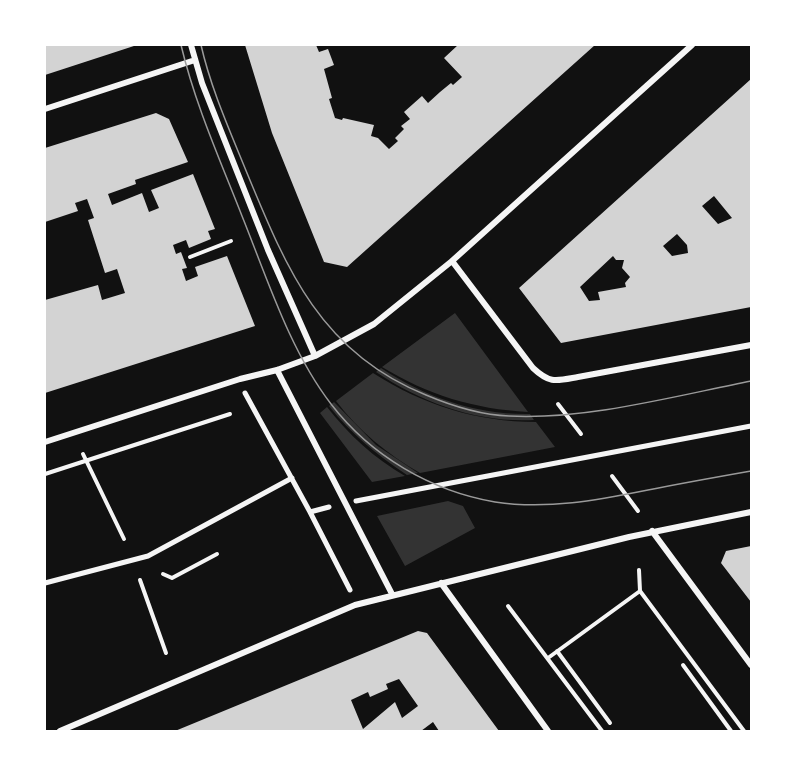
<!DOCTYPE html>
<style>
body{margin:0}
#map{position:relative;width:796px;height:776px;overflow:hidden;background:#111;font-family:"Public Sans",sans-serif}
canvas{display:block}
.frame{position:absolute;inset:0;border:46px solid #fff;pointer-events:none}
</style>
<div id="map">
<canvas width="796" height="776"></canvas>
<div class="frame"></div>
</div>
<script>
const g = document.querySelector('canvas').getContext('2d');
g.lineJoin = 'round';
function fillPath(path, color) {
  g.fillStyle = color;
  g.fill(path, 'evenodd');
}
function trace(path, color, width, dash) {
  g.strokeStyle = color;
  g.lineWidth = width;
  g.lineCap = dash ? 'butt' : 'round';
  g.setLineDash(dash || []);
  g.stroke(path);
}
fillPath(new Path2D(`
 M455,313l73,99c-54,-3 -100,-17 -146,-45z
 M381,368c44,29 95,47 149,46l4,6c-56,3 -112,-17 -158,-48z
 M373,373c50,32 104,49 163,49l19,25 -135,26c-33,-19 -61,-42 -84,-72z
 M334,402l42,43 42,28 -11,2c-30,-20 -56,-41 -78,-69z
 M327,407c22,28 47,51 78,69l-33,6 -52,-69z
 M448,501l15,5 12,22 -70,38 -28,-50z`), '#333');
fillPath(new Path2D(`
 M45,45h92l-92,30z
 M245,45h71l3,7 9,-3 6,16 -10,4 8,29 -3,1 6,19 7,2 1,-2 31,7 -3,11 7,2 11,11 9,-8 -3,-3 9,-9 -3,-3 9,-7 -6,-7 18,-16 6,7 12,-11 11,-9 2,2 9,-8 -18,-19 14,-13h137l-248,222 -23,-5 -52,-129z
 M751,79v228l-190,36 -42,-55zM714,196l18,22 -14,6 -16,-18zM677,234l10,11 1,8 -16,3 -9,-10zM613,256l3,4h8l-2,8 8,9 -5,6 1,4 -28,5 2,8 -11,1 -9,-14z
 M156,113l13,6 19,43 -53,18 1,4 -28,10 4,11 30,-12 7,19 10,-4 -8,-18 42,-16 22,55 -7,2 3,8 -22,9 -3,-8 -13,5 3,9 5,-2 6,16 -5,1 4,12 12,-5 -3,-9 32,-11 28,70 -210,67v-93l53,-15 4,15 23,-7 -8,-24 -12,4 -17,-53 6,-2 -7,-19 -12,4 3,8 -33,11v-74z
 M751,546v56l-30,-39 5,-12z
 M418,631l9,2 72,98h-60l-6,-9 -12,9h-246zM399,679l19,27 -16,12 -7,-16 -32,27 -12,-29 17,-8 2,5 18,-8 -2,-5z`), '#d3d3d3');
trace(new Path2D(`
 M190,257l41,-16
 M558,404l23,30
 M83,454l41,85
 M45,474l185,-60
 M612,476l26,35
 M639,570l1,21 104,140
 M163,574l9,4 45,-24
 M140,580l26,73
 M508,606l94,125
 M557,651l53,72
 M548,658l92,-67
 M683,665l48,66`), '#f5f5f5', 4);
trace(new Path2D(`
 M245,393l65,119 40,78
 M356,501l395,-75
 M310,512l19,-5
 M45,583l103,-27 144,-78`), '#f5f5f5', 5);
trace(new Path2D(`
 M191,45l11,38 66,167 47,106
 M45,109l150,-49
 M452,261l81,107c17,16 23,13 45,9l173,-32
 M277,370l115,224
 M45,442l195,-63 37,-9 38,-14 59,-32 78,-63 240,-216
 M652,531l99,134
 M441,583l107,148
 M60,731l295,-126 274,-68 122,-25`), '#f5f5f5', 6);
trace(new Path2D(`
 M181,45c14,59 39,115 61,171 25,62 48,135 89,188 40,52 100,87 164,98 52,8 103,-2 153,-12 35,-7 69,-13 103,-19
 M201,45c10,44 29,86 46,128 40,97 74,180 179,222 26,11 54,20 83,21 77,4 166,-20 242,-35`), '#9a9a9a', 1.5);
</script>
